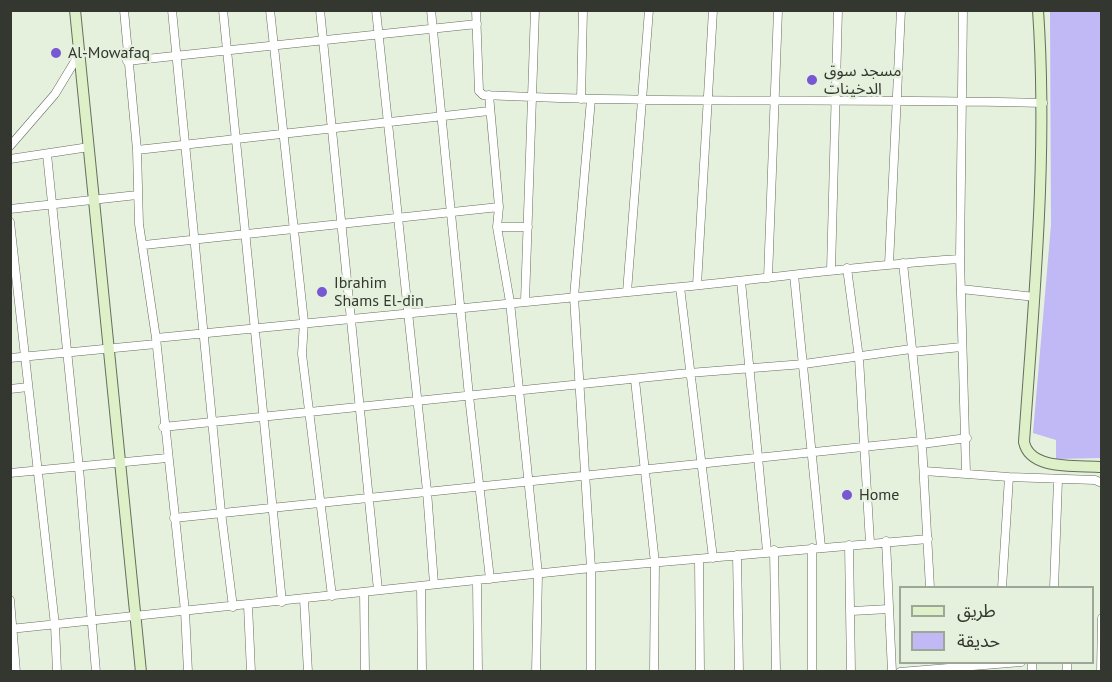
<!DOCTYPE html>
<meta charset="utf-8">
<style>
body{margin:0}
#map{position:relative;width:1112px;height:682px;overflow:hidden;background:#e5f0dd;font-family:"PT Sans","Noto Sans Arabic",sans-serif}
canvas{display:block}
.frame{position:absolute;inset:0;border:12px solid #333730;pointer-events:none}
.legend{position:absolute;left:899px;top:586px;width:195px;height:78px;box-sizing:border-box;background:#e5f0dd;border:2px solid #9ea698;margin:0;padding:8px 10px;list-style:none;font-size:18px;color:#333730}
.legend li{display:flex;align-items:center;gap:12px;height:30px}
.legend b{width:30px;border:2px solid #9ea698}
</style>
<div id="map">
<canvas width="1112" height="682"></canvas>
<div class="frame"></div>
<ul class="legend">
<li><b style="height:8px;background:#ddf0c8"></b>طريق</li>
<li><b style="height:16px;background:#c1b9f5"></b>حديقة</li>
</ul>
</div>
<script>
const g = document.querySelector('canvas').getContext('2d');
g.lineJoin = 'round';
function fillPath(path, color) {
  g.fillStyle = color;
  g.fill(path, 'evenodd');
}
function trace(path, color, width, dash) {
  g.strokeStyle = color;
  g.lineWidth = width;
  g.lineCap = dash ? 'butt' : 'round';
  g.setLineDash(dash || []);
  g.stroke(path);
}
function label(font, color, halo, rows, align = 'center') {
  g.font = font + ' "PT Sans","Noto Sans Arabic",sans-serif';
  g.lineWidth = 5;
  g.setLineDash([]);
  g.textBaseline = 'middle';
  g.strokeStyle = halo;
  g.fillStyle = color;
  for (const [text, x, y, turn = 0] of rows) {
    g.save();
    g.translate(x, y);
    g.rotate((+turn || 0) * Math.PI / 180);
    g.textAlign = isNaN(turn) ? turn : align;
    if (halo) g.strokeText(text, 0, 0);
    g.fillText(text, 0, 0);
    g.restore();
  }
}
fillPath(new Path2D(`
 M1050,11h51v447l-45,1v-19l-23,-7 18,-208z`), '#c1b9f5');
const street = new Path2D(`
 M124,10l13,140 2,74 17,114 29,273 3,61
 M172,10l49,502 12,95
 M223,10l59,592
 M270,10l34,312 -2,32 30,242
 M320,10l58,580
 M376,10l51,481 7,93
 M431,10l38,386 21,183
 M476,10l3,81 4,4c187,9 373,3 560,8
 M963,10l-3,249 6,214
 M127,61l350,-37
 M489,95l10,112 -2,20 13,75 28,272 -2,98
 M581,99l2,-89
 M591,99l-17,198 17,271v104
 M10,146l45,-52 23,-38
 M137,150l352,-39
 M47,154l32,314 17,204
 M10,159l79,-12
 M10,209l127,-14
 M10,222l45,403 2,47
 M497,227h31
 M144,245l355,-38
 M903,263l19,181 8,144
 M889,264l12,-254
 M847,268l12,90 11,185
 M831,270l7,-260
 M794,275l27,272
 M768,278l10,-268
 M741,281l26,270
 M697,285l16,-275
 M680,287l33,271
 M961,289l74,8
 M627,292l22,-282
 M525,301l10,-291
 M156,338c174,-18 349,-34 524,-51 93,-9 186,-22 280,-28
 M912,352l49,-5
 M10,358l146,-14
 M635,380l20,183 -1,109
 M10,389l18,-2
 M163,427l526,-54 115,-9 107,-15
 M922,444l45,-6
 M924,471l85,6 86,3 7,3
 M10,473l157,-15
 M174,518l747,-77
 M886,541l6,131
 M849,545l2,127
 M812,548v124
 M774,550l2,122
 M737,555l2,117
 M699,560l1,112
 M477,581l1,91
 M421,586l1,86
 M1002,588l7,-111
 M1054,588l4,-108
 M364,592l1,80
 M304,599l4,73
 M10,600l6,72
 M248,605l3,67
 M852,611l37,-2
 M10,629l581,-61 337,-29
 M1032,662v10
 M1067,662v10
 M900,672l121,-10
 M1101,672l1,-54`);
const secondary = new Path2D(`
 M75,10l66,662
 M1038,10c10,145 -4,288 -14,432 6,29 53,23 78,25`);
trace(street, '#656e5e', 9);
trace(secondary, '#656e5e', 12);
trace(street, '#fff', 8);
trace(secondary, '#ddf0c8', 10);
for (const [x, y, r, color] of [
 [56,53,6,"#7658d2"],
 [812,80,6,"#7658d2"],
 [322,292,6,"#7658d2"],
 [847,495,6,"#7658d2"]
]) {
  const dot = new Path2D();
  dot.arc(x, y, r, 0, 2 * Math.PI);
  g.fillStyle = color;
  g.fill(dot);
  trace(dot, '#e5f0dd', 2);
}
label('16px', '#333730', '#e5f0dd', [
 ["Al-Mowafaq",68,53],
 ["مسجد سوق",824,71],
 ["الدخينات",824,89],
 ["Ibrahim",334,283],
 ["Shams El-din",334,301],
 ["Home",859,495]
], 'left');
</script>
